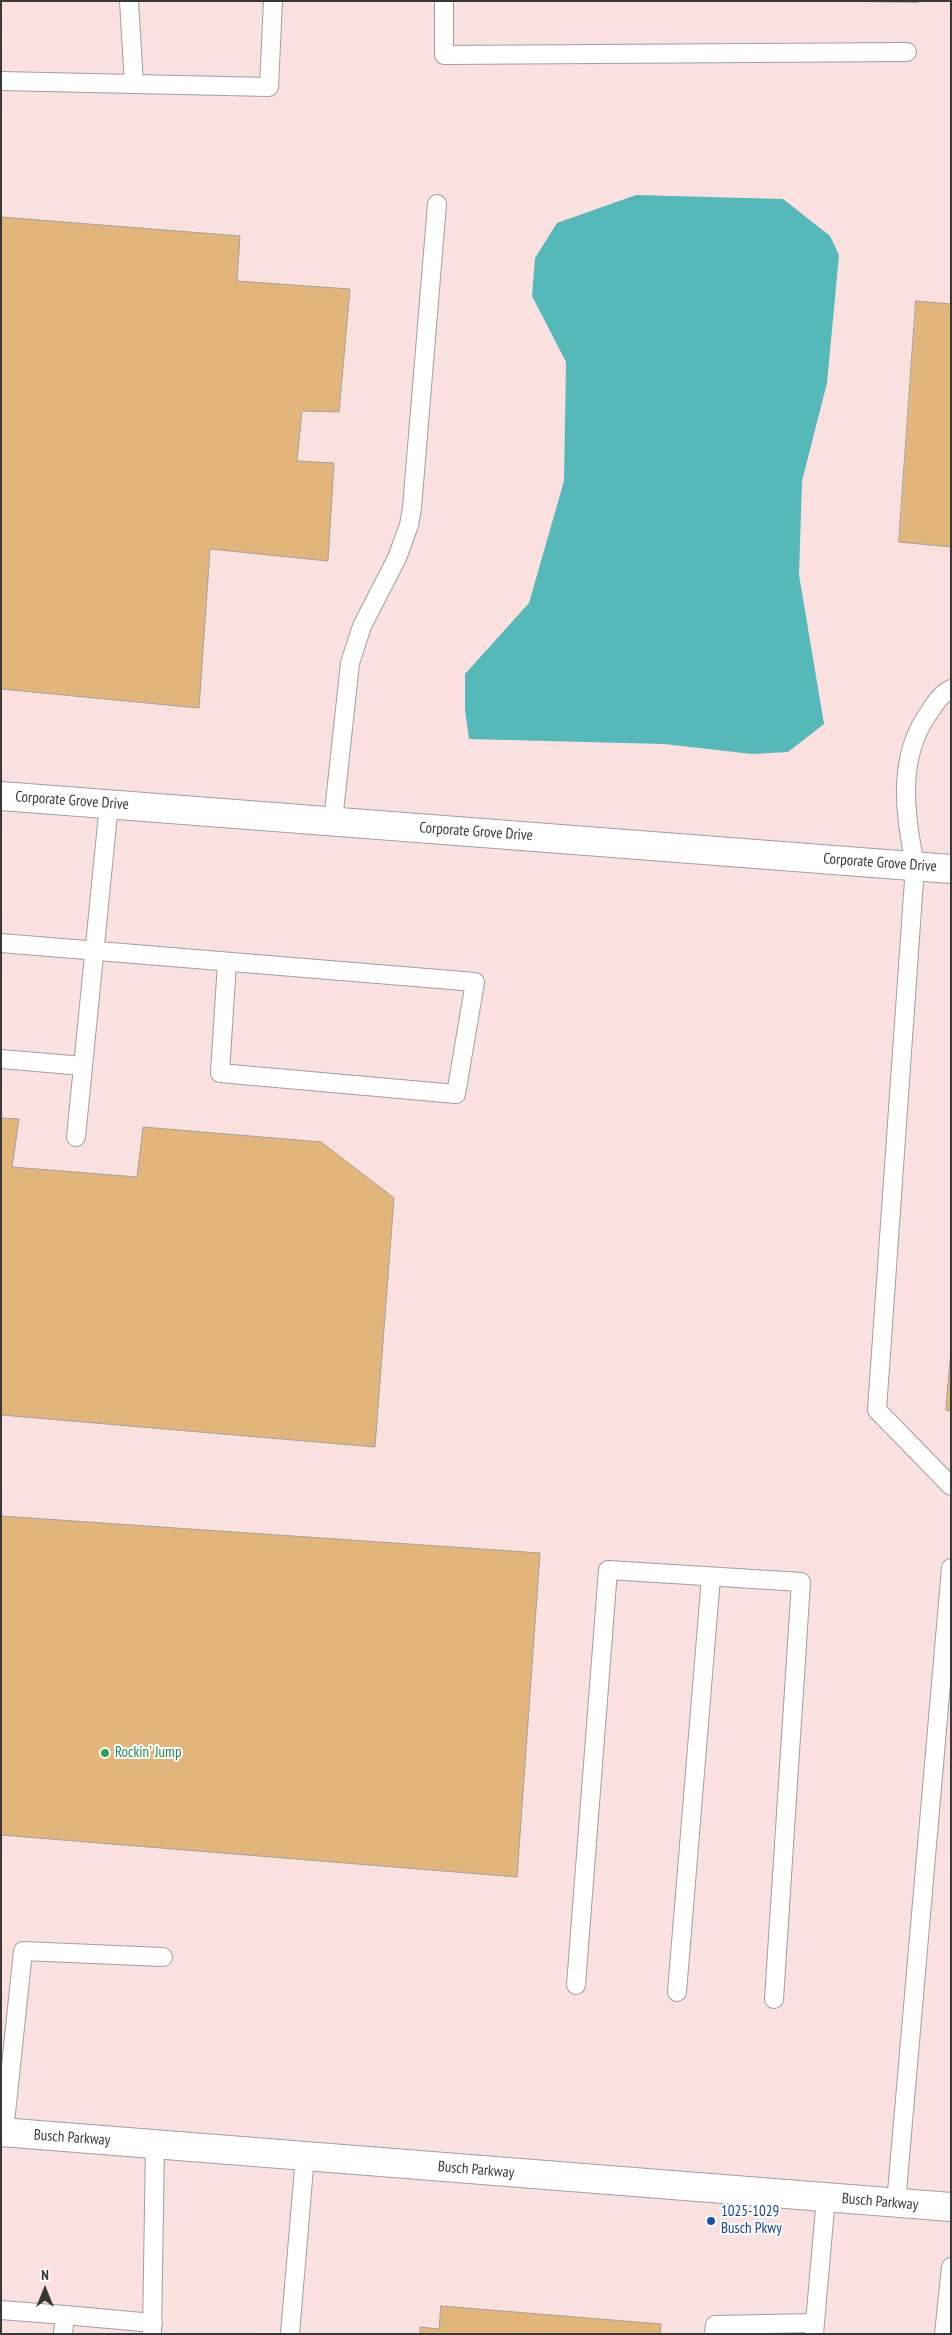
<!DOCTYPE html>
<style>
body{margin:0}
#map{position:relative;width:952px;height:2335px;overflow:hidden;background:#f1f1f4;font-family:"PT Sans Narrow",sans-serif}
canvas{display:block}
.frame{position:absolute;inset:0;border:2px solid #383839;pointer-events:none}
.north{position:absolute;left:20px;top:2265px;width:50px;height:50px;-webkit-text-stroke:4px #fefeff;paint-order:stroke;rotate:0deg;font-size:14px;font-weight:700;line-height:20px;text-align:center;color:#383839}
.north::after{content:'';display:block;margin:auto;width:18px;height:22px;background:#383839;clip-path:polygon(50% 0,100% 100%,50% 72%,0 100%)}
</style>
<div id="map">
<canvas width="952" height="2335"></canvas>
<div class="frame"></div>
<div class="north">N</div>
</div>
<script>
const g = document.querySelector('canvas').getContext('2d');
g.lineJoin = 'round';
function fillPath(path, color) {
  g.fillStyle = color;
  g.fill(path, 'evenodd');
}
function trace(path, color, width, dash) {
  g.strokeStyle = color;
  g.lineWidth = width;
  g.lineCap = dash ? 'butt' : 'round';
  g.setLineDash(dash || []);
  g.stroke(path);
}
function label(font, color, halo, rows, align = 'center') {
  g.font = font + ' "PT Sans Narrow",sans-serif';
  g.lineWidth = 4;
  g.setLineDash([]);
  g.textBaseline = 'middle';
  g.strokeStyle = halo;
  g.fillStyle = color;
  for (const [text, x, y, turn = 0] of rows) {
    g.save();
    g.translate(x, y);
    g.rotate((+turn || 0) * Math.PI / 180);
    g.textAlign = isNaN(turn) ? turn : align;
    if (halo) g.strokeText(text, 0, 0);
    g.fillText(text, 0, 0);
    g.restore();
  }
}
fillPath(new Path2D(`
 M1,1h950v2333h-950z`), '#fbe0e0');
fillPath(new Path2D(`
 M636,195l147,4 47,37 9,19 -12,128 -25,98 -3,94 25,149 -36,28 -36,2 -88,-10 -195,-5 -4,-29v-36l64,-71 35,-122 2,-119 -34,-66 3,-38 22,-35z`), '#55b8b9');
const building = new Path2D(`
 M829,1h89v1z
 M1,217l239,19 -3,45 113,8 -11,123 -37,-1 -5,50 37,2 -6,98 -118,-12 -11,159 -198,-19z
 M916,301l35,3v243l-52,-5z
 M1,1118l18,1 -7,48 125,10 6,-50 178,15 73,56 -19,249 -374,-32z
 M951,1351v60l-5,-1z
 M1,1516l539,37 -23,324 -516,-42z
 M441,2306l220,18 -1,10h-240v-7l19,2z`);
fillPath(building, '#e2b67a');
trace(building, '#a3a19e', 1);
const lane = new Path2D(`
 M129,1l5,83
 M444,1v54l463,-3
 M1,81l268,6 4,-86
 M951,689c-10,5 -15,13 -21,22 -34,47 -25,101 -15,155l-38,544 74,76
 M333,821l17,-158 12,-37 35,-68 12,-33 3,-17 25,-304
 M1,943l474,39 -19,112 -236,-21 7,-111
 M1,1059l82,7
 M76,1137l33,-333
 M576,1985l32,-415 193,12 -27,417
 M677,1992l34,-415
 M4,2132l19,-181 140,6
 M896,2203l55,-635
 M1,2310l64,5 -2,19
 M65,2315l88,8
 M152,2334l3,-190
 M290,2334l15,-178
 M714,2334l1,-9 100,-2
 M814,2334l12,-137
 M944,2334l7,-67`);
const street = new Path2D(`
 M1,796l950,73`);
const secondary = new Path2D(`
 M1,2132l950,75`);
trace(lane, '#9f9ea2', 20);
trace(street, '#9f9ea2', 30);
trace(secondary, '#9f9ea2', 30);
trace(lane, '#fff', 18);
trace(street, '#fff', 28);
trace(secondary, '#fff', 28);
for (const [x, y, r, color] of [
 [105,1753,5,"#2e9e5b"],
 [711,2221,5,"#1a4fb4"]
]) {
  const dot = new Path2D();
  dot.arc(x, y, r, 0, 2 * Math.PI);
  g.fillStyle = color;
  g.fill(dot);
  trace(dot, '#fefeff', 2);
}
label('15px', '#383839', '#fefeff', [
 ["Corporate Grove Drive",72,801,4],
 ["Corporate Grove Drive",476,832,4],
 ["Corporate Grove Drive",880,863,4],
 ["Busch Parkway",72,2138,4],
 ["Busch Parkway",476,2170,5],
 ["Busch Parkway",880,2202,5]
]);
label('15px', '#27864d', '#fefeff', [
 ["Rockin' Jump",115,1753]
], 'left');
label('15px', '#164399', '#fefeff', [
 ["1025-1029",721,2212],
 ["Busch Pkwy",721,2229]
], 'left');
</script>
